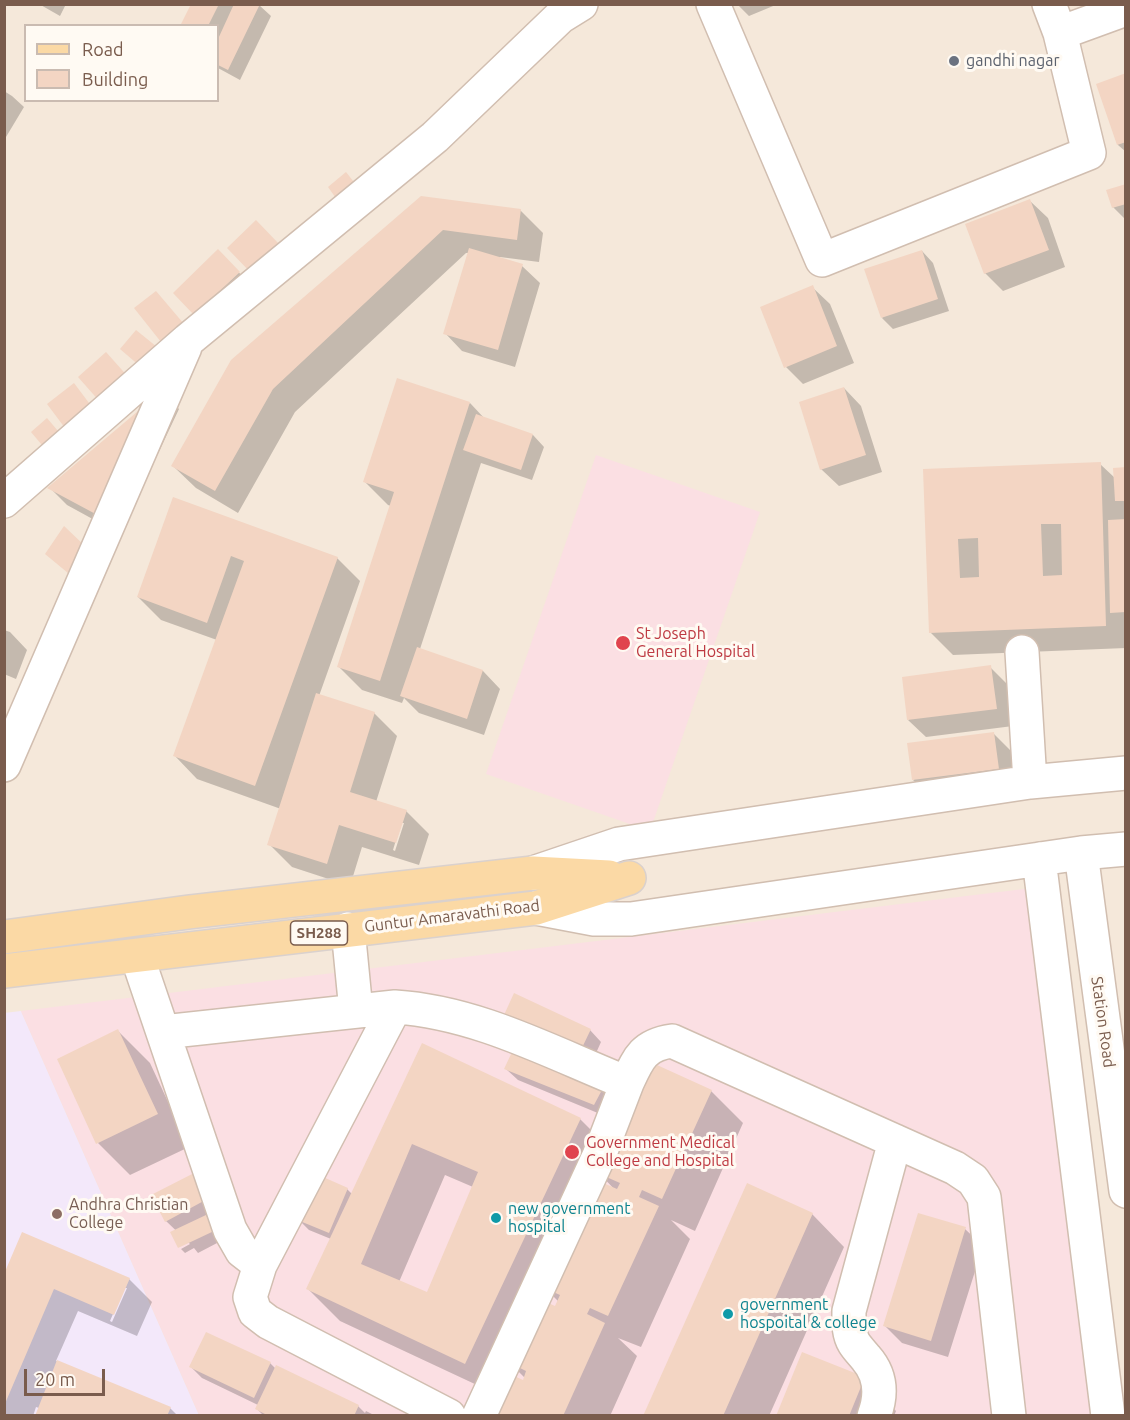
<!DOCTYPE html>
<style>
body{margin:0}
#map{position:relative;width:1130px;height:1420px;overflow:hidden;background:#fdf6ec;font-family:Ubuntu,sans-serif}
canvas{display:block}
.frame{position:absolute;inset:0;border:6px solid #7a5c4d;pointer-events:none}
.legend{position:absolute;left:24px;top:24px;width:195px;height:78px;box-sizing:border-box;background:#fffaf3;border:2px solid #cabbb1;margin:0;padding:8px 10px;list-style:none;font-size:18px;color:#7a5c4d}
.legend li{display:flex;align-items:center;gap:12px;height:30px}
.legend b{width:30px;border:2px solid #cabbb1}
.scale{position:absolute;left:24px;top:1369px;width:81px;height:27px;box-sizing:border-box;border:3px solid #7a5c4d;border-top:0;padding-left:8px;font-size:18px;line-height:21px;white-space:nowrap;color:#7a5c4d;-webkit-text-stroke:4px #fffaf3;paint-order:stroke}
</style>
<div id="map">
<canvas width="1130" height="1420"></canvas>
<div class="frame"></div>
<ul class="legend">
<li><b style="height:8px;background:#fbd9a5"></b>Road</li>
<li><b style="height:16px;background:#f3d5c3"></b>Building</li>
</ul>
<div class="scale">20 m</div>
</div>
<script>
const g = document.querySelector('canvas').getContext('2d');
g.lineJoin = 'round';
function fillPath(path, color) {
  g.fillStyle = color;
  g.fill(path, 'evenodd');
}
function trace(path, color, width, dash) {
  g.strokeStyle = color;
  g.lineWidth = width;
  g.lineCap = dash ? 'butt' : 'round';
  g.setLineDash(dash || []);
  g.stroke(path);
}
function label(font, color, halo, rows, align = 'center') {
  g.font = font + ' Ubuntu,sans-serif';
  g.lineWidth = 6;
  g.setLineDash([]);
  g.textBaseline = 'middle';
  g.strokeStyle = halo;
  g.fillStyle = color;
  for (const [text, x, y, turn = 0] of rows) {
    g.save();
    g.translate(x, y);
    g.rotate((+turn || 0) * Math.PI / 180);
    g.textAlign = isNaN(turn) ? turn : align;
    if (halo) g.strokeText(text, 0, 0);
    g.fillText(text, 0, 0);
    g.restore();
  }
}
fillPath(new Path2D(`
 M5,5h1120v1410h-1120zM26,26h192v74h-192z`), '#f5e8da');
fillPath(new Path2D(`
 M21,1011l178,404 -194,1 -1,-403z`), '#f3e8fa');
fillPath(new Path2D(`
 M596,455l164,57 -110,319 -164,-57z
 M1032,888l62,527h-895l-178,-404z`), '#fbdfe3');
fillPath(new Path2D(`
 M39,4h27l-6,12z
 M193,4l66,1 12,11 -31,64 -22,-12v-42h-37z
 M737,4h41l-29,12z
 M1126,75v77l-8,-7 -20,-60z
 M4,91l8,5 12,11 -18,30 -2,-1z
 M1126,186v34l-13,-13z
 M421,197l99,13 23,23 -4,29 -39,-5 -1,2 23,7 18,17 -25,84 -53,-16 -17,-18 24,-80h-3l-171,159 -57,101 -42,-25 -23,-22z
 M1030,201l18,17 17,49 -62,24 -18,-18z
 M218,251l32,33 -43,42 -32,-33z
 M922,251l11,12 16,48 -56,18 -11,-11z
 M812,287l18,17 24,59 -51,21 -17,-17z
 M844,388l17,18 21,66 -43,14 -18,-17z
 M162,392l17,17 -59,125 -53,-29 -17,-17z
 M470,403l15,16 48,16 11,12 -12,33 -51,-17 -61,186 63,22 17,18 -16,46 -65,-22 -15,-15 -2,5 -40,-13 -23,-23 52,-161 -3,-1 -23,-23z
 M1100,464l15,14 11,-9v37h-2l2,142 -173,7 -23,-23 -5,-162z
 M174,499l163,59 23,23 -41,115 55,17 23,23 -21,66 30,9 23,23 -10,31 -57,-18 -12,39 -58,-19 -23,-23 12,-35 -84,-30 -22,-23 42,-116 -56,-20 -23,-23zM401,823h3l-9,28 -2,-1z
 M4,630l6,2 17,18 -11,29 -12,-5z
 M990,667l18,18 5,41 -87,11 -18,-17z
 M993,733l18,18 5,35 -85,11 -18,-17z
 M517,1026l73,4 11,12 -9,20z
 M118,1031l32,32 39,84 -59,28 -32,-32z
 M422,1045l158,74 28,28 103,-56 32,32 -48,108 -24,-11 19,19 -49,108 -23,-9 19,18 -27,60h-126l10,-23 -154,-72 -32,-32 23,-50 -22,-9 -12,-12 50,-29 5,5zM445,1175l28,12 -46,107 -28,-12zM601,1175l13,14 -16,-8zM547,1290l12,12 -3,6 -15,-6zM512,1365l13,13 -2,4 -16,-7z
 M506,1069l96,20 12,12 -9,15 -87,-36z
 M197,1173l45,57 -44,23 -4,-5 -9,5 -4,-4 9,-5 -24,-23z
 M812,1214l32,33 -75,169h-125z
 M965,1229l18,17 -35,111 -46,-14 -17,-17z
 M4,1278l125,1 23,23 -15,34 -59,-25 -22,50 114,47 8,8h-142l3,-8 -3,-1 -3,9h-29zM124,1288h3l-15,34 -2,-1z
 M270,1363l6,6 82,37 7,7 1,-2 10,5h-112l-7,-7 1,-4 -56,-27 -11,-11z
 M864,1379l32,32 -2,5h-117z`), '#0003');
fillPath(new Path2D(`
 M191,4h28l-11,22h-28z
 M234,4h26l-32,66 -10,-5v-26z
 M1126,73v69l-9,3 -21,-61z
 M346,172l11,14 -19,15 -10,-14z
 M1126,184v20l-14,4 -6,-18z
 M421,196l100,13 -4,31 -74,-10 -170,159 -58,102 -44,-25 60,-106z
 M1030,199l19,51 -65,24 -19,-50z
 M256,220l23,24 -25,32 -27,-28z
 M469,248l54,16 -25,86 -55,-16z
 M218,249l22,23 -46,43 -21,-22z
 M922,250l16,49 -57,19 -17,-49z
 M813,285l24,61 -53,22 -24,-61z
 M156,291l28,33 -23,18 -27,-34z
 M136,330l21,17 -16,20 -21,-18z
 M106,352l24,27 -29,24 -23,-26z
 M397,378l73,24 -90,279 -43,-14 57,-175 -31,-10z
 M74,383l21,28 -27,21 -21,-28z
 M844,387l22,68 -46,15 -21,-68z
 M163,390l-60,128 -56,-30z
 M476,414l57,20 -12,36 -58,-20z
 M47,418l16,19 -16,14 -16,-19z
 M1101,462l5,164 -177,7 -6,-164zM1041,524h20l1,51 -19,1zM978,538l1,39 -19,1 -2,-39z
 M1126,467v34h-11l-2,-33z
 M173,497l165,60 -83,229 -82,-30 71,-195 -13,-5 -24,67 -70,-26z
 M1126,519v93l-16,1 -2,-93z
 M64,526l22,21 -18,26 -23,-19z
 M417,647l66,23 -16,49 -67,-23z
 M991,665l6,44 -90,11 -5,-43z
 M316,693l59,19 -25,80 57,18 -11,33 -57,-18 -12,39 -60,-19z
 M994,732l5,37 -87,11 -5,-37z
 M514,993l77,36 -11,23 -76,-37z
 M118,1029l40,85 -62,30 -39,-85z
 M422,1043l159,75 -116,246 -159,-75zM412,1144l66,28 -51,120 -66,-28z
 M512,1052l91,36 -9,17 -90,-36z
 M646,1060l66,30 -50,109 -20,-9 -3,7 20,9 -51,110 -18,-8 -3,6 18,9 -42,93h-81l21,-45 20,9 3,-9 -18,-9 29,-64 18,8 5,-11 -18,-8 50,-109 25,11 3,-6 -25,-11z
 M198,1171l13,26 -46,25 -14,-27z
 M314,1173l34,15 -19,45 -34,-14z
 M747,1183l66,30 -90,203h-80z
 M918,1213l48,14 -35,114 -48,-15z
 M206,1215l8,16 -36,17 -8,-16z
 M22,1232l108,46 -16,37 -60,-26 -50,117v-132z
 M206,1332l65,30 -17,36 -65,-31z
 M802,1352l63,25 -16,39h-73z
 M57,1360l114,47 -4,9h-132z
 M276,1365l83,40 -5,11h-85l-14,-7z`), '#f3d5c3');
const minor = new Path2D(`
 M713,4l109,256 267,-107 -29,-120 -11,-29
 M1060,33l66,-24
 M4,501l184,-161 247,-203 125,-120 21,-13
 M1022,652l8,130
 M4,765l181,-418
 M1081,853l45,338
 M1039,859l69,557
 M533,873l86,-29 411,-62 96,-9
 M536,908l58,11h37l450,-66 45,-4
 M348,929l8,82
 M137,956l93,274 12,21 18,14
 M163,1032l232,-25
 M449,1416l-181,-94 -13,-10 -5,-15 10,-32 135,-258c82,5 157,46 232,76 11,-24 16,-38 45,-42l283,127 18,12 11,17 25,219
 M479,1416l120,-260 28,-73
 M874,1416c8,-21 7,-41 -8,-58 -4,-5 -9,-10 -12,-15 -6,-10 -5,-21 -5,-32l46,-170`);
const major = new Path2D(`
 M4,937l185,-25 344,-39 76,4
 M4,971l532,-63 93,-30`);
trace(minor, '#d1beb0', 36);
trace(major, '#dad1cd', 36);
trace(minor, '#fff', 33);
trace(major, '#fbd9a5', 33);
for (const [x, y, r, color] of [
 [954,61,6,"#6b7280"],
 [623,643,8,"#e0444e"],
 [572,1152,8,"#e0444e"],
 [57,1214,6,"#8d6e63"],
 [496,1218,6,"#0f9aa8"],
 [728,1314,6,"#0f9aa8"]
]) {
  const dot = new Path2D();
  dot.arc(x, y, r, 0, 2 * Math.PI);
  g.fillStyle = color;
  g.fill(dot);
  trace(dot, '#fffaf3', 2);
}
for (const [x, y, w] of [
 [319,933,57]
]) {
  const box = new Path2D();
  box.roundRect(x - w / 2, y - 12, w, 24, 4.5);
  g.fillStyle = '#fffaf3';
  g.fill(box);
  trace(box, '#7a5c4d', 1.5);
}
label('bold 15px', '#7a5c4d', null, [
 ["SH288",319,933]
]);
label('16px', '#5b616d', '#fffaf3', [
 ["gandhi nagar",966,61]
], 'left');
label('16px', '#be3a42', '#fffaf3', [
 ["St Joseph",636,634],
 ["General Hospital",636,652],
 ["Government Medical",586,1143],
 ["College and Hospital",586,1161]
], 'left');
label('16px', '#7a5c4d', '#fffaf3', [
 ["Guntur Amaravathi Road",452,916,-7],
 ["Station Road",1103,1022,82]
]);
label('16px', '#785e54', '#fffaf3', [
 ["Andhra Christian",69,1205],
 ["College",69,1223]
], 'left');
label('16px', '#0d838f', '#fffaf3', [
 ["new government",508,1209],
 ["hospital",508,1227],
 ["government",740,1305],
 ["hospoital & college",740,1323]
], 'left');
</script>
